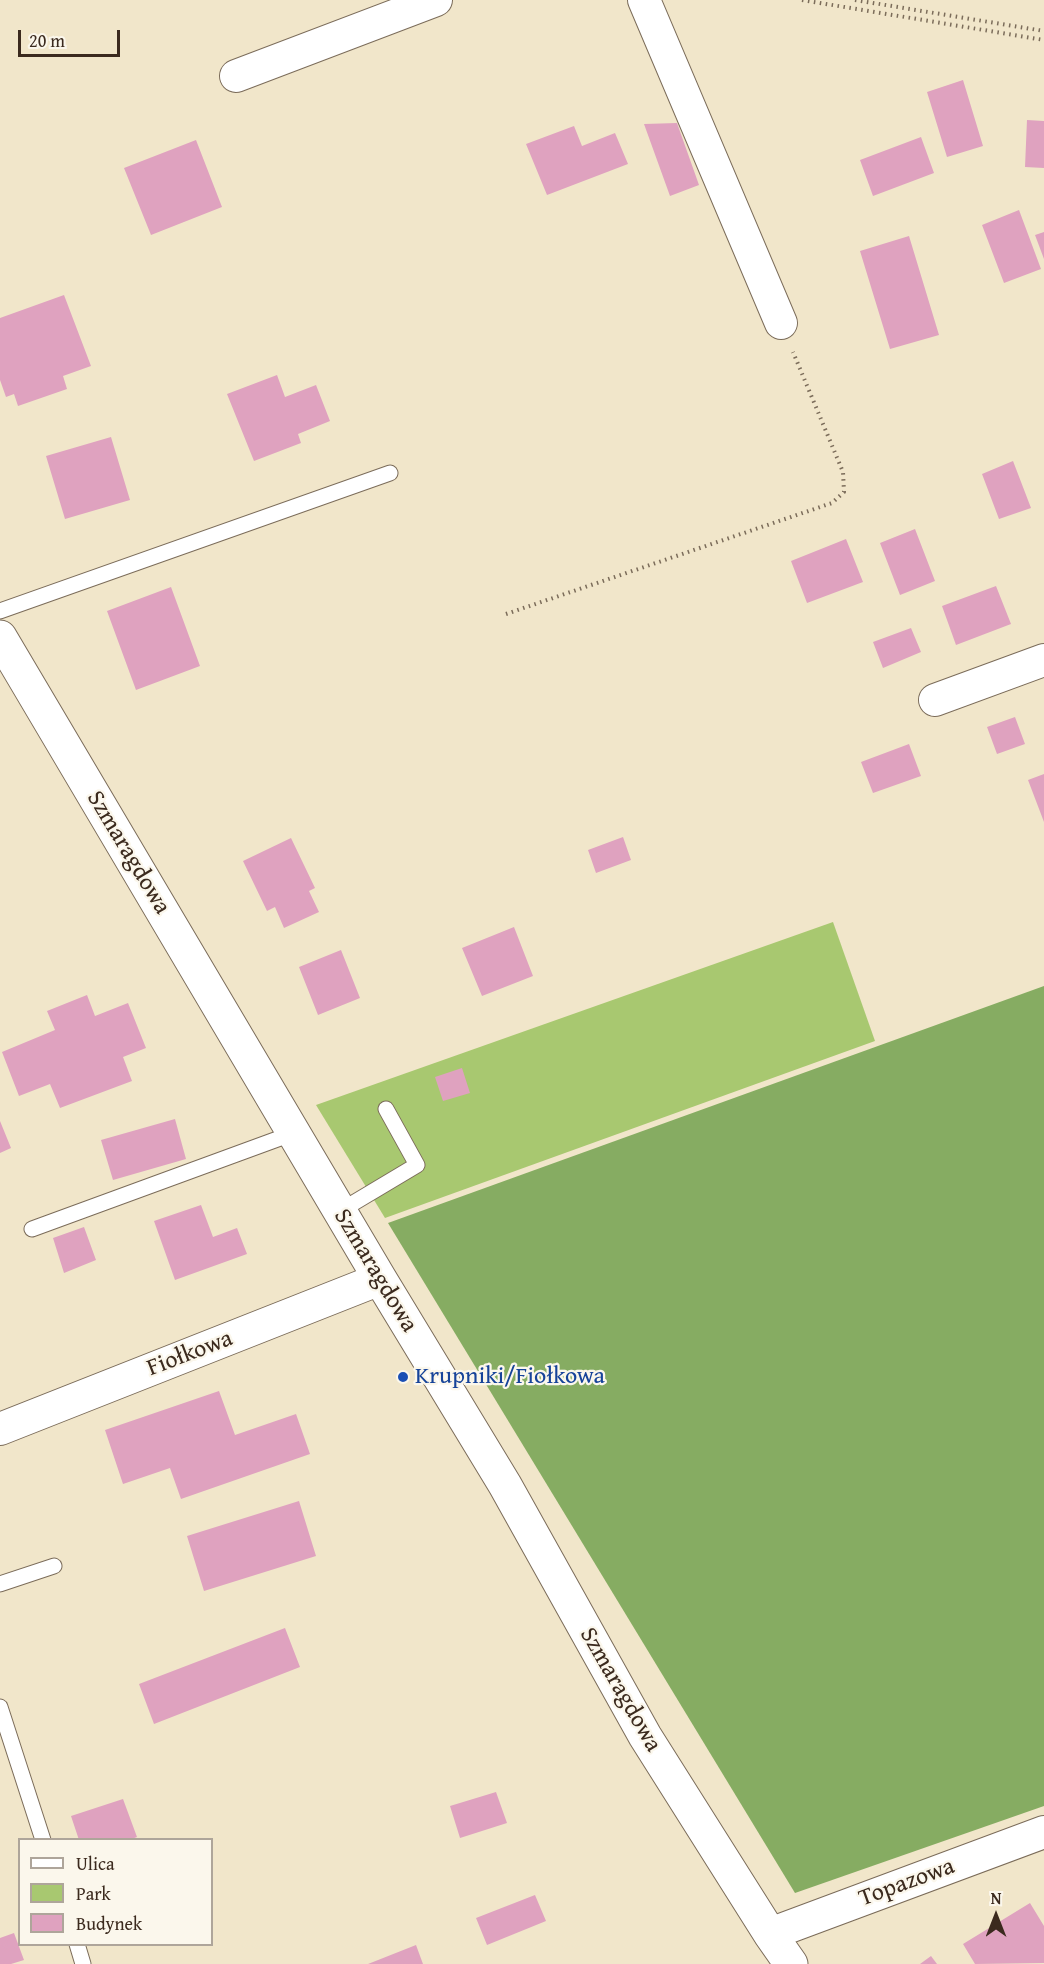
<!DOCTYPE html>
<meta charset="utf-8">
<style>
body{margin:0}
#map{position:relative;width:1044px;height:1964px;overflow:hidden;background:#f1e6ca;font-family:"Gentium Book Plus",serif}
canvas{display:block}
.legend{position:absolute;left:18px;top:1838px;width:195px;height:108px;box-sizing:border-box;background:#fbf7ec;border:2px solid #aea59a;margin:0;padding:8px 10px;list-style:none;font-size:18px;color:#3b2a1e}
.legend li{display:flex;align-items:center;gap:12px;height:30px}
.legend b{width:30px;border:2px solid #aea59a}
.north{position:absolute;left:966px;top:1886px;width:60px;height:60px;-webkit-text-stroke:4px #fbf7ec;paint-order:stroke;rotate:0deg;font-size:16px;font-weight:700;line-height:24px;text-align:center;color:#3b2a1e}
.north::after{content:'';display:block;margin:auto;width:21px;height:27px;background:#3b2a1e;clip-path:polygon(50% 0,100% 100%,50% 72%,0 100%)}
.scale{position:absolute;left:18px;top:30px;width:102px;height:27px;box-sizing:border-box;border:3px solid #3b2a1e;border-top:0;padding-left:8px;font-size:18px;line-height:21px;white-space:nowrap;color:#3b2a1e;-webkit-text-stroke:4px #fbf7ec;paint-order:stroke}
</style>
<div id="map">
<canvas width="1044" height="1964"></canvas>
<ul class="legend">
<li><b style="height:8px;background:#fff"></b>Ulica</li>
<li><b style="height:16px;background:#a8c870"></b>Park</li>
<li><b style="height:16px;background:#dfa2bf"></b>Budynek</li>
</ul>
<div class="north">N</div>
<div class="scale">20 m</div>
</div>
<script>
const g = document.querySelector('canvas').getContext('2d');
g.lineJoin = 'round';
function fillPath(path, color) {
  g.fillStyle = color;
  g.fill(path, 'evenodd');
}
function trace(path, color, width, dash) {
  g.strokeStyle = color;
  g.lineWidth = width;
  g.lineCap = dash ? 'butt' : 'round';
  g.setLineDash(dash || []);
  g.stroke(path);
}
function label(font, color, halo, rows, align = 'center') {
  g.font = font + ' "Gentium Book Plus",serif';
  g.lineWidth = 4.5;
  g.setLineDash([]);
  g.textBaseline = 'middle';
  g.strokeStyle = halo;
  g.fillStyle = color;
  for (const [text, x, y, turn = 0] of rows) {
    g.save();
    g.translate(x, y);
    g.rotate((+turn || 0) * Math.PI / 180);
    g.textAlign = isNaN(turn) ? turn : align;
    if (halo) g.strokeText(text, 0, 0);
    g.fillText(text, 0, 0);
    g.restore();
  }
}
fillPath(new Path2D(`
 M833,922l42,119 -490,177 -69,-113z`), '#a8c870');
fillPath(new Path2D(`
 M1044,986v820l-249,87 -407,-670z`), '#86ac62');
fillPath(new Path2D(`
 M963,80l20,66 -36,11 -20,-65z
 M1027,120l17,1v47l-19,-1z
 M677,123l22,62 -29,11 -26,-72z
 M574,126l8,20 33,-13 13,31 -81,31 -21,-51z
 M921,137l13,36 -61,23 -13,-36z
 M196,140l26,67 -71,28 -27,-67z
 M1019,210l22,59 -37,14 -22,-58z
 M1044,232v27l-9,-24z
 M909,236l30,99 -49,14 -30,-98z
 M64,295l27,71 -28,10 4,13 -49,17 -4,-12 -8,3 -6,-17v-62z
 M277,375l8,22 31,-12 14,36 -32,13 3,9 -47,18 -27,-67z
 M111,437l19,63 -65,19 -19,-63z
 M1013,461l18,47 -32,11 -17,-45z
 M915,529l20,52 -35,14 -20,-52z
 M846,539l17,43 -56,21 -16,-42z
 M996,586l15,38 -55,21 -14,-39z
 M171,587l29,79 -64,24 -29,-79z
 M911,628l10,24 -38,16 -10,-26z
 M1015,717l10,27 -28,10 -10,-27z
 M909,744l12,32 -48,17 -12,-31z
 M1044,774v48l-16,-42z
 M623,837l8,23 -35,13 -8,-23z
 M291,838l24,50 -6,3 10,21 -35,16 -9,-21 -8,4 -24,-50z
 M514,927l19,49 -51,20 -20,-48z
 M341,950l19,48 -42,17 -19,-48z
 M87,995l8,21 33,-13 18,45 -23,9 9,24 -72,27 -10,-24 -31,12 -17,-44 53,-22 -8,-19z
 M462,1068l8,25 -27,8 -8,-24z
 M175,1119l11,40 -73,21 -12,-40z
 M0,1121l11,27 -11,5z
 M201,1205l12,32 24,-9 10,26 -72,26 -21,-59z
 M84,1227l12,33 -32,13 -11,-35z
 M219,1391l16,44 61,-21 14,40 -129,45 -11,-31 -47,16 -18,-54z
 M299,1501l17,55 -112,35 -17,-55z
 M285,1628l15,39 -146,57 -15,-40z
 M496,1792l11,31 -47,15 -10,-32z
 M123,1799l14,38 -8,3h-50l-8,-24z
 M535,1895l11,26 -59,24 -11,-27z
 M1030,1903l14,23v37l-69,1 -12,-20z
 M14,1933l10,27 -13,4h-11v-26z
 M416,1945l7,19h-55z
 M931,1956l6,8h-17z`), '#dfa2bf');
const service = new Path2D(`
 M0,611l390,-138
 M340,1211l77,-46 -31,-56
 M32,1229l262,-96
 M0,1584l54,-18
 M0,1707l43,133
 M77,1944l6,20`);
const minor = new Path2D(`
 M644,0l137,323
 M236,76l200,-76
 M935,700l109,-40
 M0,1429l380,-150
 M770,1934l274,-102`);
const tertiary = new Path2D(`
 M0,637l380,642 125,206 140,251 125,198 21,30`);
trace(service, '#7b6c5a', 17);
trace(minor, '#7b6c5a', 34);
trace(tertiary, '#7b6c5a', 35);
trace(new Path2D(`
 M802,0l242,40
 M855,0l189,31
 M506,614l326,-111 12,-11 -1,-20 -50,-120`), '#7b6c5a', 4, [1.5, 4.5]);
trace(service, '#fff', 15);
trace(minor, '#fff', 32);
trace(tertiary, '#fff', 33);
for (const [x, y, r, color] of [
 [403,1377,6,"#1a4fb4"]
]) {
  const dot = new Path2D();
  dot.arc(x, y, r, 0, 2 * Math.PI);
  g.fillStyle = color;
  g.fill(dot);
  trace(dot, '#fbf7ec', 2);
}
label('24px', '#3b2a1e', '#fbf7ec', [
 ["Szmaragdowa",128,853,59],
 ["Szmaragdowa",375,1271,59],
 ["Fiołkowa",190,1354,-21],
 ["Szmaragdowa",620,1690,60],
 ["Topazowa",907,1883,-20]
]);
label('24px', '#164399', '#fbf7ec', [
 ["Krupniki/Fiołkowa",415,1377]
], 'left');
</script>
